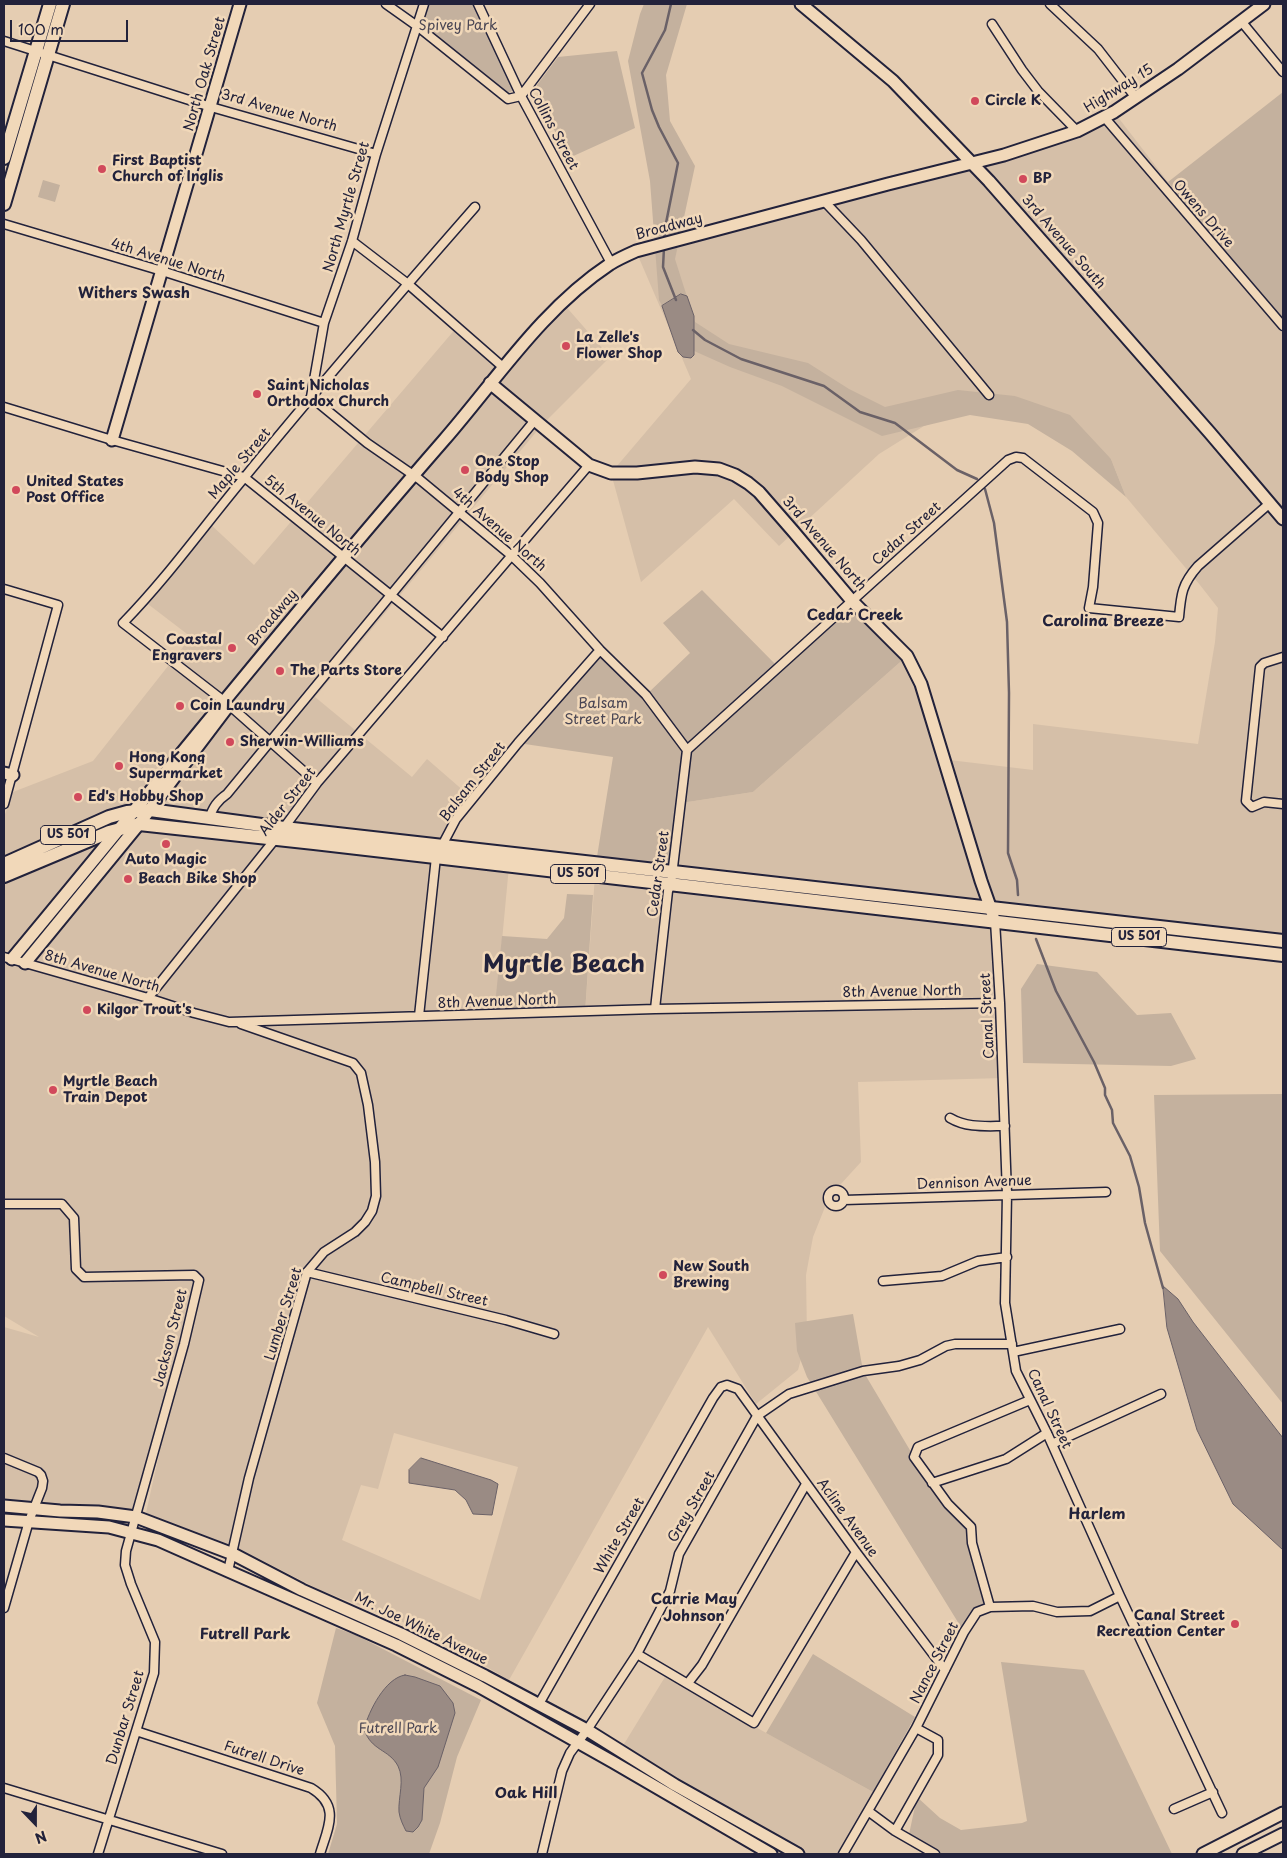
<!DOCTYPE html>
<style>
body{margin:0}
#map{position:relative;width:1287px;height:1858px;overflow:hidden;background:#e5cdb2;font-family:"Playpen Sans",sans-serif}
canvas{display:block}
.frame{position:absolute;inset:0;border:5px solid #22223b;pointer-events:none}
.north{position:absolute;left:10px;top:1798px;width:50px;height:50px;-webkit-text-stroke:4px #f1d8b9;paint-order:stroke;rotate:158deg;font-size:14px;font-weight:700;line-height:20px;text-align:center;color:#22223b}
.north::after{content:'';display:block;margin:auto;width:18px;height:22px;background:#22223b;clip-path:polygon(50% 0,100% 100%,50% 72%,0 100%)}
.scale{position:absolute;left:10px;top:20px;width:118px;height:22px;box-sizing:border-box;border:2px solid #22223b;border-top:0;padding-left:6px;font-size:15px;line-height:18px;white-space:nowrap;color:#22223b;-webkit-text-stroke:4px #f1d8b9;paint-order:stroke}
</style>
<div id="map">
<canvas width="1287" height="1858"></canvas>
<div class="frame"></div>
<div class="north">N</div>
<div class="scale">100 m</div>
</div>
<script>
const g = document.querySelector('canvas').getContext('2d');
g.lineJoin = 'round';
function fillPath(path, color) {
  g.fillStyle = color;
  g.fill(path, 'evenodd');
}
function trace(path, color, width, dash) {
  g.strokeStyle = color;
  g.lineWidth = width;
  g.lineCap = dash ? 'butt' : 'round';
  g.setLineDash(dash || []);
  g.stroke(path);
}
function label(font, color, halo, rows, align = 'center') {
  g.font = font + ' "Playpen Sans",sans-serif';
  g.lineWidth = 5;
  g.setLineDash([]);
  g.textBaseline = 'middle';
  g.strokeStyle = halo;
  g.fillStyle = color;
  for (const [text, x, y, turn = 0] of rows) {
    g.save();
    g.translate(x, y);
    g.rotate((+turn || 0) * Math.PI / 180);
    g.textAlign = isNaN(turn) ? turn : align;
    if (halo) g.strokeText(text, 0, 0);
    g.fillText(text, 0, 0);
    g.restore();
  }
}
fillPath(new Path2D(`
 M1114,112l54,70 115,139v633l-288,-33 8,157 -145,4 3,80 -32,35 -16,40 -7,38 1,62 -9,33 -42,34 -48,-77 -199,353 -46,-27 -53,-28 -90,-35 -74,-38 -100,-39 34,-153 -50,173 -126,-13v-193l35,10 -35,-21v-499l9,-25 80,-31 98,-124 -47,-36 64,-79 46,43 203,-238 47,40 58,-65 48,55 -68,68 -227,272 97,80 15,-18 46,40 -37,58 73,9 -14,149 90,-2 10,-137 86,-73 72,-11 154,-136 34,103 92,11v-46l165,20 17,-102 3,-34 -18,-23 -74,-88 -15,-38 -96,-63 -91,30 -45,28 -100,92 -45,-47 -93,83 -30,-109 80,-94 -55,-128 335,-88zM394,1433l124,34 -38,133 -138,-60 19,-55 17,4z
 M665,1677l208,115 -31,62h-71l-158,-92z`), '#d5bfa8');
fillPath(new Path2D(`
 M429,4h44l40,86 -5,4 -78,-63c-7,-10 -5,-16 -1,-27z
 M644,4h43l-21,71 4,46 25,45 -20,93 20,63 34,22 79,19 41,26 36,18 73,-17 57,6 55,19 41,44 15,38 -54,-46 -44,-27 -58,-9 -88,21 -100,-50 -52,-19 -47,-21 -24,-46 -9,-119 -22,-120 12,-47z
 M617,51l18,77 -66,30 -32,-61v-12l21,-28z
 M1283,92v229l-115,-139z
 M43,180l17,5 -5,17 -17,-5z
 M702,590l77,78 73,-67 55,55 -154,136 -72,11 -8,68 -77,-8 17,-106 -95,-14 82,-93 47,44 43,-41 -27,-30z
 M567,894l26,1 -8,118 -91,2 8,-79 45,3 17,-21z
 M1037,964l60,8 40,43 34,-2 25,46 -25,7 -148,-3 -2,-74z
 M1283,1094v310l-123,-153 -6,-156z
 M853,1314l10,57 51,86 57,70 19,80 -19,11 -7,14 -157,-255 -10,-26 -2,-28z
 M336,1628l20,7 125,65 -24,57 -17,66 -11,31h-101l9,-30 -2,-78 -18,-43z
 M813,1654l102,63 -42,75 -107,-59z
 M1001,1662l83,8 88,184h-247l-17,-15 9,-42 23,21 21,12 61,-7 5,-2z`), '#c4b19e');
const water = new Path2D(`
 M681,294l6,2 7,20v39l-3,3 -8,-1 -5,-5 -16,-46z
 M1163,1286l15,13 15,23 90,116v112l-50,-46 -36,-74 -30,-102z
 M421,1458l70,22 7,4 -6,31 -19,-1 -7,-14 -11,-10 -46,-7v-13z
 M405,1675l10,2 25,9 13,17 2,10 -17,54 -14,21 -2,32 -4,7 -5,5 -7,-1c-3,-6 -6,-12 -7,-19 -1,-15 6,-32 -1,-46 -9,-17 -27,-15 -34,-37 5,-18 21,-51 41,-54z`);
fillPath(water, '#9a8b84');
trace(water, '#6a6167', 1);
trace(new Path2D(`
 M664,240l2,-17 12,-60 -19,-36 -7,-17 -10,-37 23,-43 6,-26
 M664,248l-1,19 13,33
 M693,330l12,10 36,19 83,27 36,26 35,11 62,47 20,9
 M985,489l9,34 13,99 2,71 -1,160 9,27 1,15
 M1036,939l20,52 38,71 11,26v7l7,15 1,13 17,33 9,31 6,36 18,65`), '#6a6167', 2.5);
const street = new Path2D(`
 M386,4l31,22 91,73 13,-3 69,-92
 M424,4l-48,150 -24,87 -28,82 -13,74 56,46 52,36 93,77 28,27 60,67 46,45 41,55
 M478,4l43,92 90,167
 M1050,4l48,45 38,49
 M1241,21l42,51
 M992,24l30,46 16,21 39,40
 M4,41l207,66 165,47
 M1105,118l178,208
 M824,201l37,39 128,155
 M4,224l158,47 162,52
 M352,241l56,43 96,84
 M4,407l108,33 132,37 199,160
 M4,589l54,16 -54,199
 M1283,657l-19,6 -4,4 -14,134 6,6 12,-5 19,2
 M317,783l-88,-78 -106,-82c44,-45 81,-97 121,-145 75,-92 153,-182 231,-271
 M209,819c4,-12 8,-18 18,-25l308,-374
 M283,829l34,-46 272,-318
 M995,921l5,82 7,191 -2,109 11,68 31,62 73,163 102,217
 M4,957l144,41 46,15 35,9 426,-13 345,-6
 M148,998l128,-160
 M655,1009l13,-118 3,-7 16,-134 321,-290 8,-3 7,1 70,54 5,11 -5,64 -4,21 90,9c2,-23 3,-33 19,-51l72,-63
 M419,1016l17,-159 20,-38 62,-76 82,-93
 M950,1118c17,10 35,8 55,8
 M828 1198a8 8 0 1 1 16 0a8 8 0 1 1-16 0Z
 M844,1200l262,-8
 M4,1204h58l12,14 2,51 8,8 110,-2 5,5 -15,64 -58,207 -1,14 6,19 24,58 -1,31 -56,181
 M307,1272l199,48 48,14
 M883,1281l59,-5 36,-15 29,-4
 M1013,1352l107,-23
 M1052,1444l109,-50
 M4,1458l34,14 3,3 2,6 -1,7 -13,33 -25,87
 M932,1483l74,-24 41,-26
 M228,1571l21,-93 58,-206 17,-20 31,-20 10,-10 7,-11 4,-15 -1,-34 -7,-57 -7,-32 -8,-10 -112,-39
 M990,1607l-18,-64 -1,-16 -23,-23 -34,-47 4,-10 112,-47
 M637,1654l117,69 102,-171
 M688,1683l14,-18 104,-181
 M539,1704l174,-306 8,-11 6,-2 11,4 118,163 89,118
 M136,1731l175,57c30,18 17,39 9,66
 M4,1788l218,66
 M1174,1809l39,-17
 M868,1811l27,20 40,23
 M895,1831l43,-76v-15l-22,-12
 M542,1854l20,-83 8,-18 17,-23 50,-76 33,-63 9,-37 78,-138 32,-22 74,-23 36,-5 21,-6 26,-14 9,-2h57
 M843,1854l73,-126 48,-96 13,-20 13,-5 43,-1 24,6 33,-1 30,-15`);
const secondary = new Path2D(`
 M801,4l92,77 96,100 221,252 73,86
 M490,383l99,82 22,8h26l58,-6 24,2 16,6 13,8 11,9 34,39 59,70 55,55 14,28 60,197 12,34
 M112,440l128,-436
 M4,773l9,2
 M12,959c144,-173 284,-349 432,-519 53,-61 98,-131 166,-176 8,-5 17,-9 26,-13l252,-67 116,-29 73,-24 37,-19 64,-43 86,-65
 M25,963l114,-139 87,-115
 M4,1506l56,5 38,1 38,5 97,37 69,36 99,44 84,42 102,54 88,55 123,69
 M4,1520l105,7 49,13 70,31 168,74 82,41 135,76 158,92
 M1203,1854l80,-41
 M1243,1854l40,-20`);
const primary = new Path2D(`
 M4,158l46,-154
 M4,204l59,-200
 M4,864l105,-47 18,-5 23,-2 134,18 999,113
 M4,876l105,-44 30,-8 175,19 969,112`);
trace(street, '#22223b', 11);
trace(secondary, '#22223b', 15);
trace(primary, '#22223b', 16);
trace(street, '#f1d8b9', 8);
trace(secondary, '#f1d8b9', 11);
trace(primary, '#f1d8b9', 12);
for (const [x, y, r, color] of [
 [975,101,5,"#d1495b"],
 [102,169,5,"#d1495b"],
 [1023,179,5,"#d1495b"],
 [566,346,5,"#d1495b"],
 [257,394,5,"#d1495b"],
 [465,470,5,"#d1495b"],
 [16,490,5,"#d1495b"],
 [232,648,5,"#d1495b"],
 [280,671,5,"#d1495b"],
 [180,706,5,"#d1495b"],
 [230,742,5,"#d1495b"],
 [119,766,5,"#d1495b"],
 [78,797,5,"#d1495b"],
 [166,844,5,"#d1495b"],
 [128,879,5,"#d1495b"],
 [87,1010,5,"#d1495b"],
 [53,1090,5,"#d1495b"],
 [663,1275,5,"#d1495b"],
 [1235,1624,5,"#d1495b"]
]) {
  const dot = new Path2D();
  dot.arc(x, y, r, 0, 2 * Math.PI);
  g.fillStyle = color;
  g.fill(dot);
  trace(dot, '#f1d8b9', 2);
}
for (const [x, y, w] of [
 [68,835,55],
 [578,874,55],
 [1139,937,55]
]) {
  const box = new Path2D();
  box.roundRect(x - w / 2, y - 9.5, w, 19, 4);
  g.fillStyle = '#f1d8b9';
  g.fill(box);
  trace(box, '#22223b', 1);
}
label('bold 12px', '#22223b', null, [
 ["US 501",68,835],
 ["US 501",578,874],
 ["US 501",1139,937]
]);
label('14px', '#4a4654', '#f1d8b9', [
 ["Spivey Park",458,26],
 ["Balsam",603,704],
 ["Street Park",603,720],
 ["Futrell Park",398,1729]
]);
label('14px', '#22223b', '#f1d8b9', [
 ["North Oak Street",205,74,-74],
 ["Highway 15",1119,89,-32],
 ["3rd Avenue North",279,111,16],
 ["Collins Street",553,129,62],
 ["North Myrtle Street",347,207,-74],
 ["Owens Drive",1203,214,49],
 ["Broadway",669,227,-15],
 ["3rd Avenue South",1063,242,49],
 ["4th Avenue North",168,261,17],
 ["Maple Street",240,464,-50],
 ["5th Avenue North",312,516,39],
 ["4th Avenue North",499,530,41],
 ["Cedar Street",907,534,-42],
 ["3rd Avenue North",824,544,49],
 ["Broadway",273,618,-50],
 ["Balsam Street",473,782,-52],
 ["Alder Street",288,802,-52],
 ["Cedar Street",659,874,-82],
 ["8th Avenue North",102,972,16],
 ["8th Avenue North",902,992,-1],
 ["8th Avenue North",497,1002,-2],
 ["Canal Street",988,1016,-93],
 ["Dennison Avenue",974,1183,-2],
 ["Campbell Street",434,1290,13],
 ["Lumber Street",284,1314,-73],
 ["Jackson Street",171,1338,-76],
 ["Canal Street",1049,1409,65],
 ["Grey Street",692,1507,-60],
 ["Acline Avenue",847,1518,54],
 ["White Street",620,1536,-60],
 ["Mr. Joe White Avenue",421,1629,26],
 ["Nance Street",935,1663,-63],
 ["Dunbar Street",126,1718,-73],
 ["Futrell Drive",264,1759,18]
]);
label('bold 14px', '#22223b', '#f1d8b9', [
 ["Circle K",985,101],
 ["First Baptist",112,161],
 ["Church of Inglis",112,177],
 ["BP",1033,179],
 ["La Zelle's",576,338],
 ["Flower Shop",576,354],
 ["Saint Nicholas",267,386],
 ["Orthodox Church",267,402],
 ["One Stop",475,462],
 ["Body Shop",475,478],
 ["United States",26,482],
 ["Post Office",26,498],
 ["Coastal",222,640,"right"],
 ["Engravers",222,656,"right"],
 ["The Parts Store",290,671],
 ["Coin Laundry",190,706],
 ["Sherwin-Williams",240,742],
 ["Hong Kong",129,758],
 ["Supermarket",129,774],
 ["Ed's Hobby Shop",88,797],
 ["Auto Magic",166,860,"center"],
 ["Beach Bike Shop",138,879],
 ["Kilgor Trout's",97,1010],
 ["Myrtle Beach",63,1082],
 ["Train Depot",63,1098],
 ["New South",673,1267],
 ["Brewing",673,1283],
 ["Canal Street",1225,1616,"right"],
 ["Recreation Center",1225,1632,"right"]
], 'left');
label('bold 15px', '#22223b', '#f1d8b9', [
 ["Withers Swash",134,294],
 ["Cedar Creek",855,616],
 ["Carolina Breeze",1103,622],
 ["Harlem",1097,1515],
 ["Carrie May",694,1600],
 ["Johnson",694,1617],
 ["Futrell Park",245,1635],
 ["Oak Hill",526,1794]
]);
label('bold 24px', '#22223b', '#f1d8b9', [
 ["Myrtle Beach",564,965]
]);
</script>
